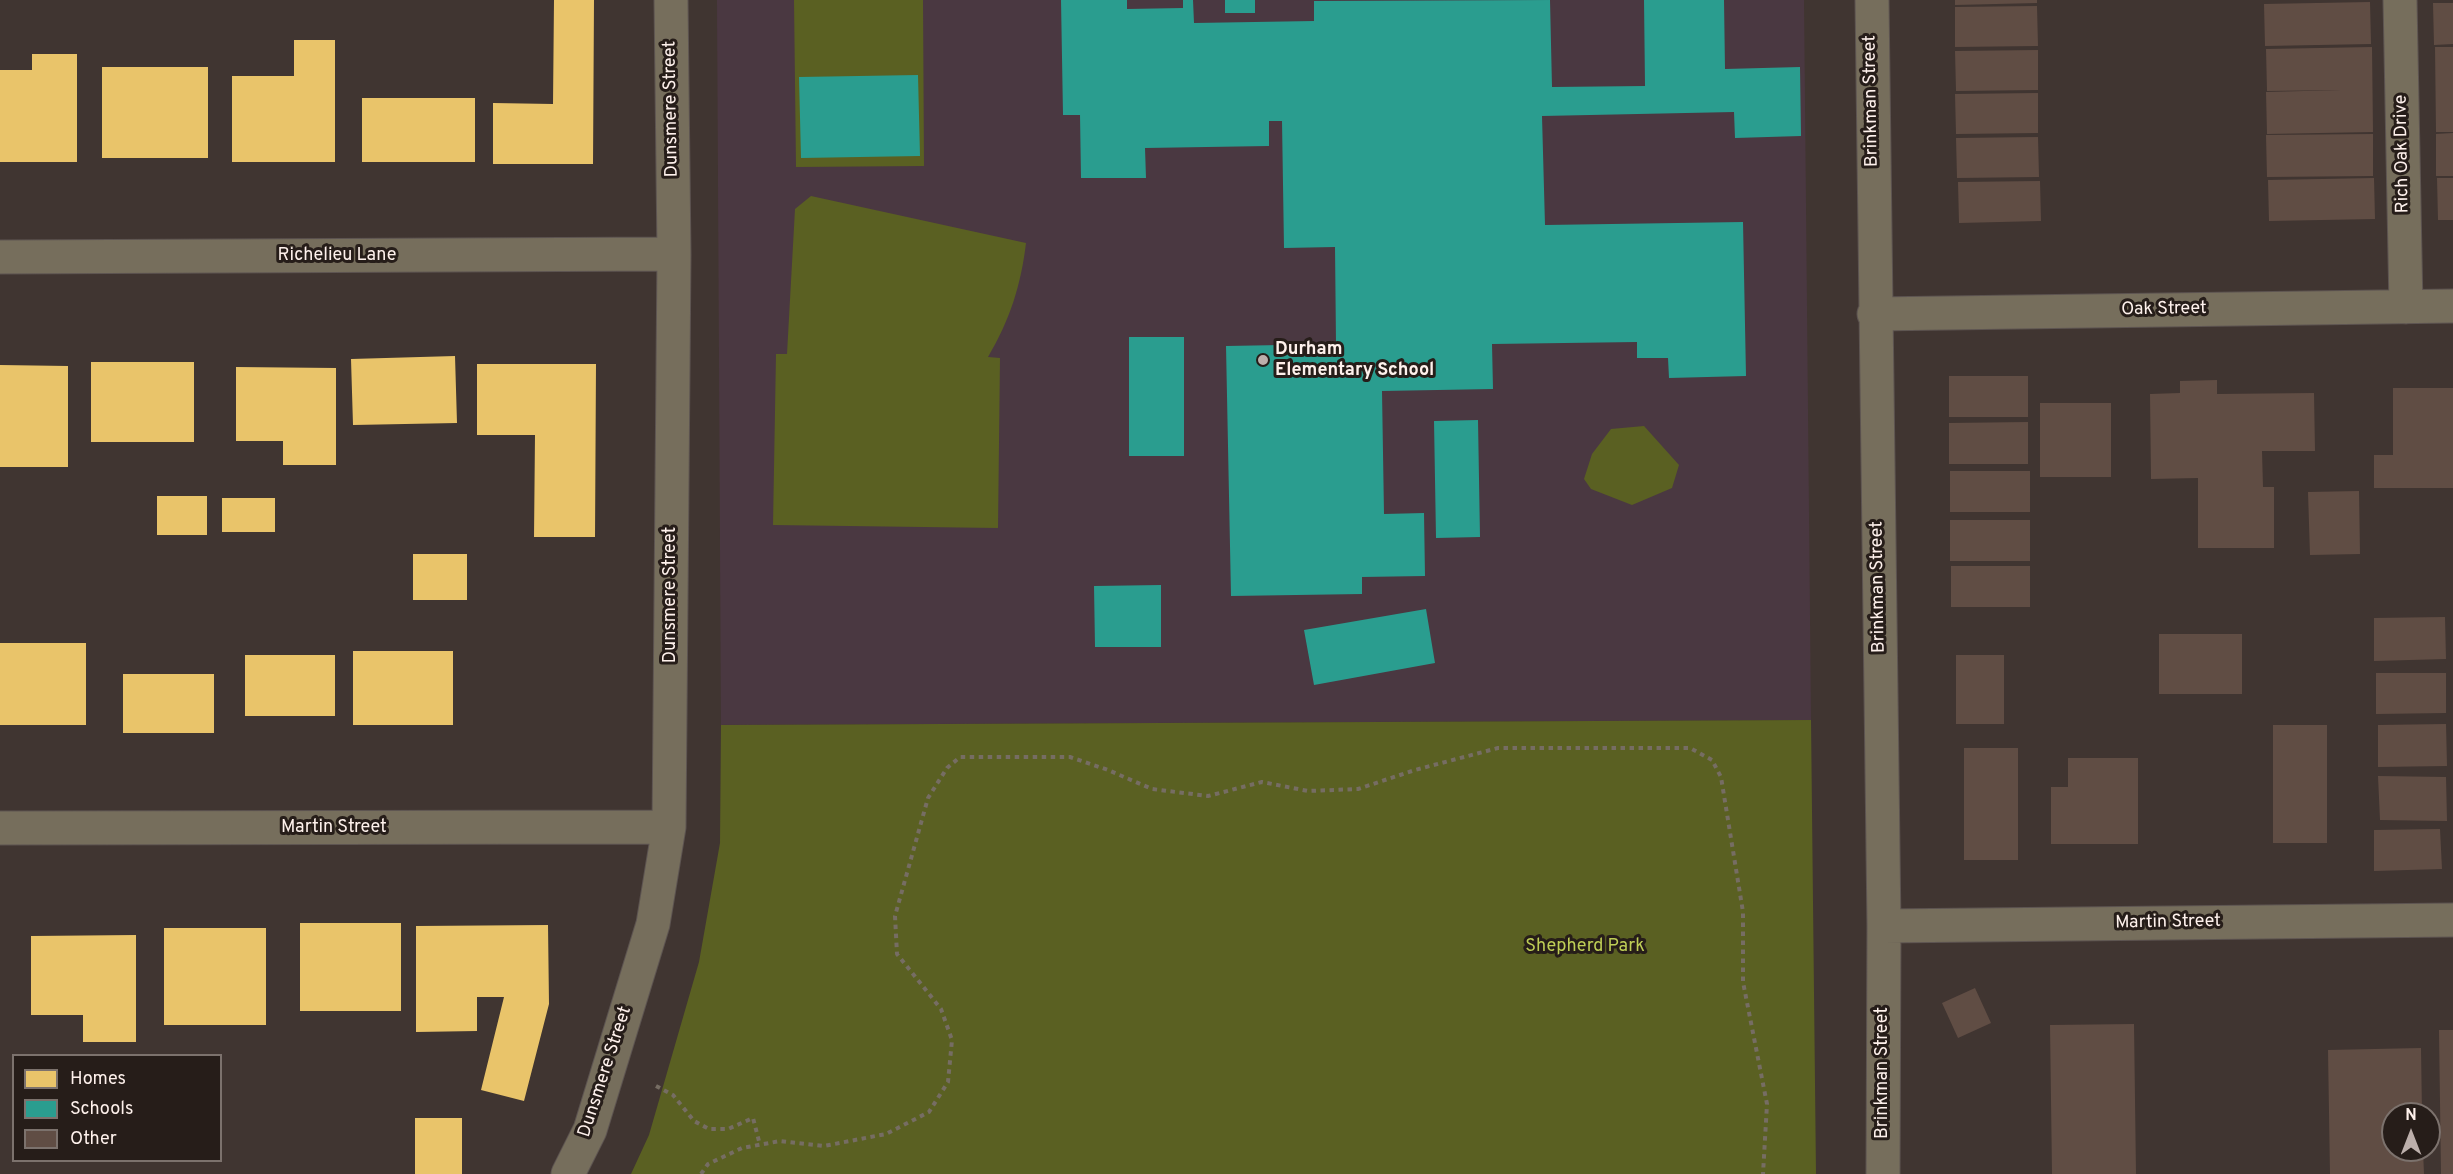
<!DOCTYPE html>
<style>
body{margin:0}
#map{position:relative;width:2453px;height:1174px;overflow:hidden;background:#403531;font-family:Overpass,sans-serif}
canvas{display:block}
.legend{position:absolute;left:12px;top:1054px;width:210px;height:108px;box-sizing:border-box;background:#261d19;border:2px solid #7c726d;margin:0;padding:8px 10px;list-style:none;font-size:18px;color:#fef1ec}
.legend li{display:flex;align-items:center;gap:12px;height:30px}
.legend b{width:30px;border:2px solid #7c726d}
.north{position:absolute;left:2381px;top:1102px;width:60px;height:60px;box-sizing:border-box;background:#261d19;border:2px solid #7c726d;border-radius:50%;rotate:0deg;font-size:16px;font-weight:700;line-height:24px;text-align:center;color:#fef1ec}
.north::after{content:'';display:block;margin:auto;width:21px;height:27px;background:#bcafab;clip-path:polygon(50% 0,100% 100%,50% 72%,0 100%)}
</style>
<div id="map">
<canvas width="2453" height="1174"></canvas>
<ul class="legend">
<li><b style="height:16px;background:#e9c46a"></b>Homes</li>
<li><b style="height:16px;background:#2a9d8f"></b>Schools</li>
<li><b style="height:16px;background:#604d44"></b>Other</li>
</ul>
<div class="north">N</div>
</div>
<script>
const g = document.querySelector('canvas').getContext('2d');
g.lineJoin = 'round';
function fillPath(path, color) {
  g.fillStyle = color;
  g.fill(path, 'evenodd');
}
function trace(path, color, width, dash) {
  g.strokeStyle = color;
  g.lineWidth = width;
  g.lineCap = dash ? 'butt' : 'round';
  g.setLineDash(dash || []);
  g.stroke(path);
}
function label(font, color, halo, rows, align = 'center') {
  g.font = font + ' Overpass,sans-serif';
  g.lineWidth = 6;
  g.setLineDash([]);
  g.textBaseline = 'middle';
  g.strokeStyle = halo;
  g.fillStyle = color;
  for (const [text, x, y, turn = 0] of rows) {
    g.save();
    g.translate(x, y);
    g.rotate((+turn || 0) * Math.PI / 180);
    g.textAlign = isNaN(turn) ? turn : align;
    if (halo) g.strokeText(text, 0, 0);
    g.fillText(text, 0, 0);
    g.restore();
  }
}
fillPath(new Path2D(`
 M717,0h1087l7,720 -1090,5z`), '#4a3841');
fillPath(new Path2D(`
 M794,0h129l1,166 -128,1z
 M811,196l215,47c-5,42 -16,77 -38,114l12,1 -2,170 -225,-3 3,-171h11l8,-145z
 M1644,426l35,39 -7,23 -40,17 -41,-16 -7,-10 8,-25 19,-25z
 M1811,720l5,454h-1185l18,-39 50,-173 21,-119 1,-118z`), '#5a6022');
fillPath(new Path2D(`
 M554,0h40l-1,164h-100v-61l60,1z
 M294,40h41v122h-103v-86h62z
 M32,54h45v108h-77v-92h32z
 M102,67h106v91h-106z
 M362,98h113v64h-113z
 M455,356l2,67 -104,2 -2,-66z
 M91,362h103v80h-103z
 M477,364h119l-1,173h-61l1,-102h-58z
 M0,365l68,1v101h-68z
 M236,367l100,1v97h-53v-24h-47z
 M157,496h50v39h-50z
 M222,498h53v34h-53z
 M413,554h54v46h-54z
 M0,643h86v82h-86z
 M353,651h100v74h-100z
 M245,655h90v61h-90z
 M123,674h91v59h-91z
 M300,923h101v88h-101z
 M548,925l1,79 -25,97 -43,-11 23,-93h-27v34l-61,1v-106z
 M164,928h102v97h-102z
 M136,935v107h-53v-27h-52v-79z
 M415,1118h47v56h-47z`), '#e9c46a');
fillPath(new Path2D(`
 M1061,0h66v9l56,-1v-8h10l1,23 120,-2v-20l236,-1 2,87 93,-1 -1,-86h80l1,69 75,-2 1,69 -66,2 -1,-26 -192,4 3,109 198,-3 3,154 -77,2 -1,-20h-31v-16l-145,2 1,45 -111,2 2,123 40,-1 1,63 -63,1v17l-131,2 -5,-250 110,-2 -1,-97 -51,1 -2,-127h-13v25l-124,2 1,30h-65l-1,-63h-17z
 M1225,0h30v13h-30z
 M918,75l2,81 -119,2 -2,-81z
 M1129,337h55v119h-55z
 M1478,420l2,117 -44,1 -2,-117z
 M1161,585v62h-66l-1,-61z
 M1426,609l9,54 -121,22 -10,-55z`), '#2a9d8f');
fillPath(new Path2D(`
 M1955,0h82v3l-82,2z
 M2370,2l1,42 -106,2 -1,-42z
 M2433,3h20v41l-19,1z
 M2037,6l1,40 -83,1v-40z
 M2372,47l1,85 -106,2 -1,-42 75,-2 -74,1 -1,-42z
 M2435,47h18v85h-17z
 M2038,50v40l-82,1 -1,-40z
 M2038,93v40l-82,1 -1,-40z
 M2453,133v43h-17v-42z
 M2373,134v42l-106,1 -1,-42z
 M2038,137l1,40 -82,1 -1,-40z
 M2374,178l1,41 -106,2 -1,-41z
 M2437,178h16v42h-15z
 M2040,181l1,40 -82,2 -1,-41z
 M1949,376h79v41h-79z
 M2217,380v14l97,-1 1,58h-53l1,36h11v61h-76v-70l-47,1 -1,-85 30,-1v-12z
 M2393,388h60v100h-79v-33h19z
 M2040,403h71v74h-71z
 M2028,422v42h-79v-41z
 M1950,471h80v41h-80z
 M2359,491l1,63 -50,1 -2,-63z
 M1950,520h80v41h-80z
 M1951,566h79v41h-79z
 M2445,617l1,42 -72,2v-43z
 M2159,634h83v60h-83z
 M1956,655h48v69h-48z
 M2376,673h70v40l-70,1z
 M2446,724l1,42 -69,1v-42z
 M2273,725h54v118h-54z
 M1964,748h54v112h-54z
 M2068,758h70v86h-87v-57h17z
 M2378,776l68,1 1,44 -67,-1z
 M2440,829l2,40 -68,2v-41z
 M1975,988l16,35 -33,15 -16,-35z
 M2134,1024l2,150h-84l-2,-149z
 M2439,1030h14v144h-12z
 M2421,1048l1,66h-29v36h30l1,24h-94l-2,-124z`), '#604d44');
const minor = new Path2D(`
 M1872,0l12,926 -1,248
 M2400,0l6,307
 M0,257l674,-3
 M1874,314l579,-8
 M0,828l669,-1
 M1884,926l569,-6
 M568,1174l22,-44 63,-206 16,-97 5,-573 -3,-254`);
trace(minor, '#5d5451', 35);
trace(new Path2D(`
 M656,1086l17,9 21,26 15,8h19l25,-11 7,27
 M701,1174l7,-10 34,-16 38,-7 44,5 62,-12 43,-22 19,-30 4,-42 -11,-31 -44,-55 -2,-38 33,-118 19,-30 13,-11h110l38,13 44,19 56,7 54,-14 46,9 50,-2 57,-19 83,-22h192l22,12 9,17 22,135v70l24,122 -4,70`), '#766d63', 4, [4.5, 4.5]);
trace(minor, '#766e5c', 33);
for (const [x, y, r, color] of [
 [1263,360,6,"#bcafab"]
]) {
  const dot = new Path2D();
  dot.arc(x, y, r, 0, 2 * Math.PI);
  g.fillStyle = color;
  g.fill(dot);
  trace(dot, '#261d19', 2);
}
label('18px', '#fef1ec', '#261d19', [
 ["Brinkman Street",1872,101,-91],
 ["Dunsmere Street",672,109,-91],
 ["Rich Oak Drive",2403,154,-91],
 ["Richelieu Lane",337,256],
 ["Oak Street",2164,310,-1],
 ["Brinkman Street",1879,587,-91],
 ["Dunsmere Street",671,595,-90],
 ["Martin Street",334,828],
 ["Martin Street",2168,923,-1],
 ["Dunsmere Street",606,1072,-72],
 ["Brinkman Street",1883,1073,-90]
]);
label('bold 18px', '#fef1ec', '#261d19', [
 ["Durham",1275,350],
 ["Elementary School",1275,371]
], 'left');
label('18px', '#bece56', '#261d19', [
 ["Shepherd Park",1585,947]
]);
</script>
